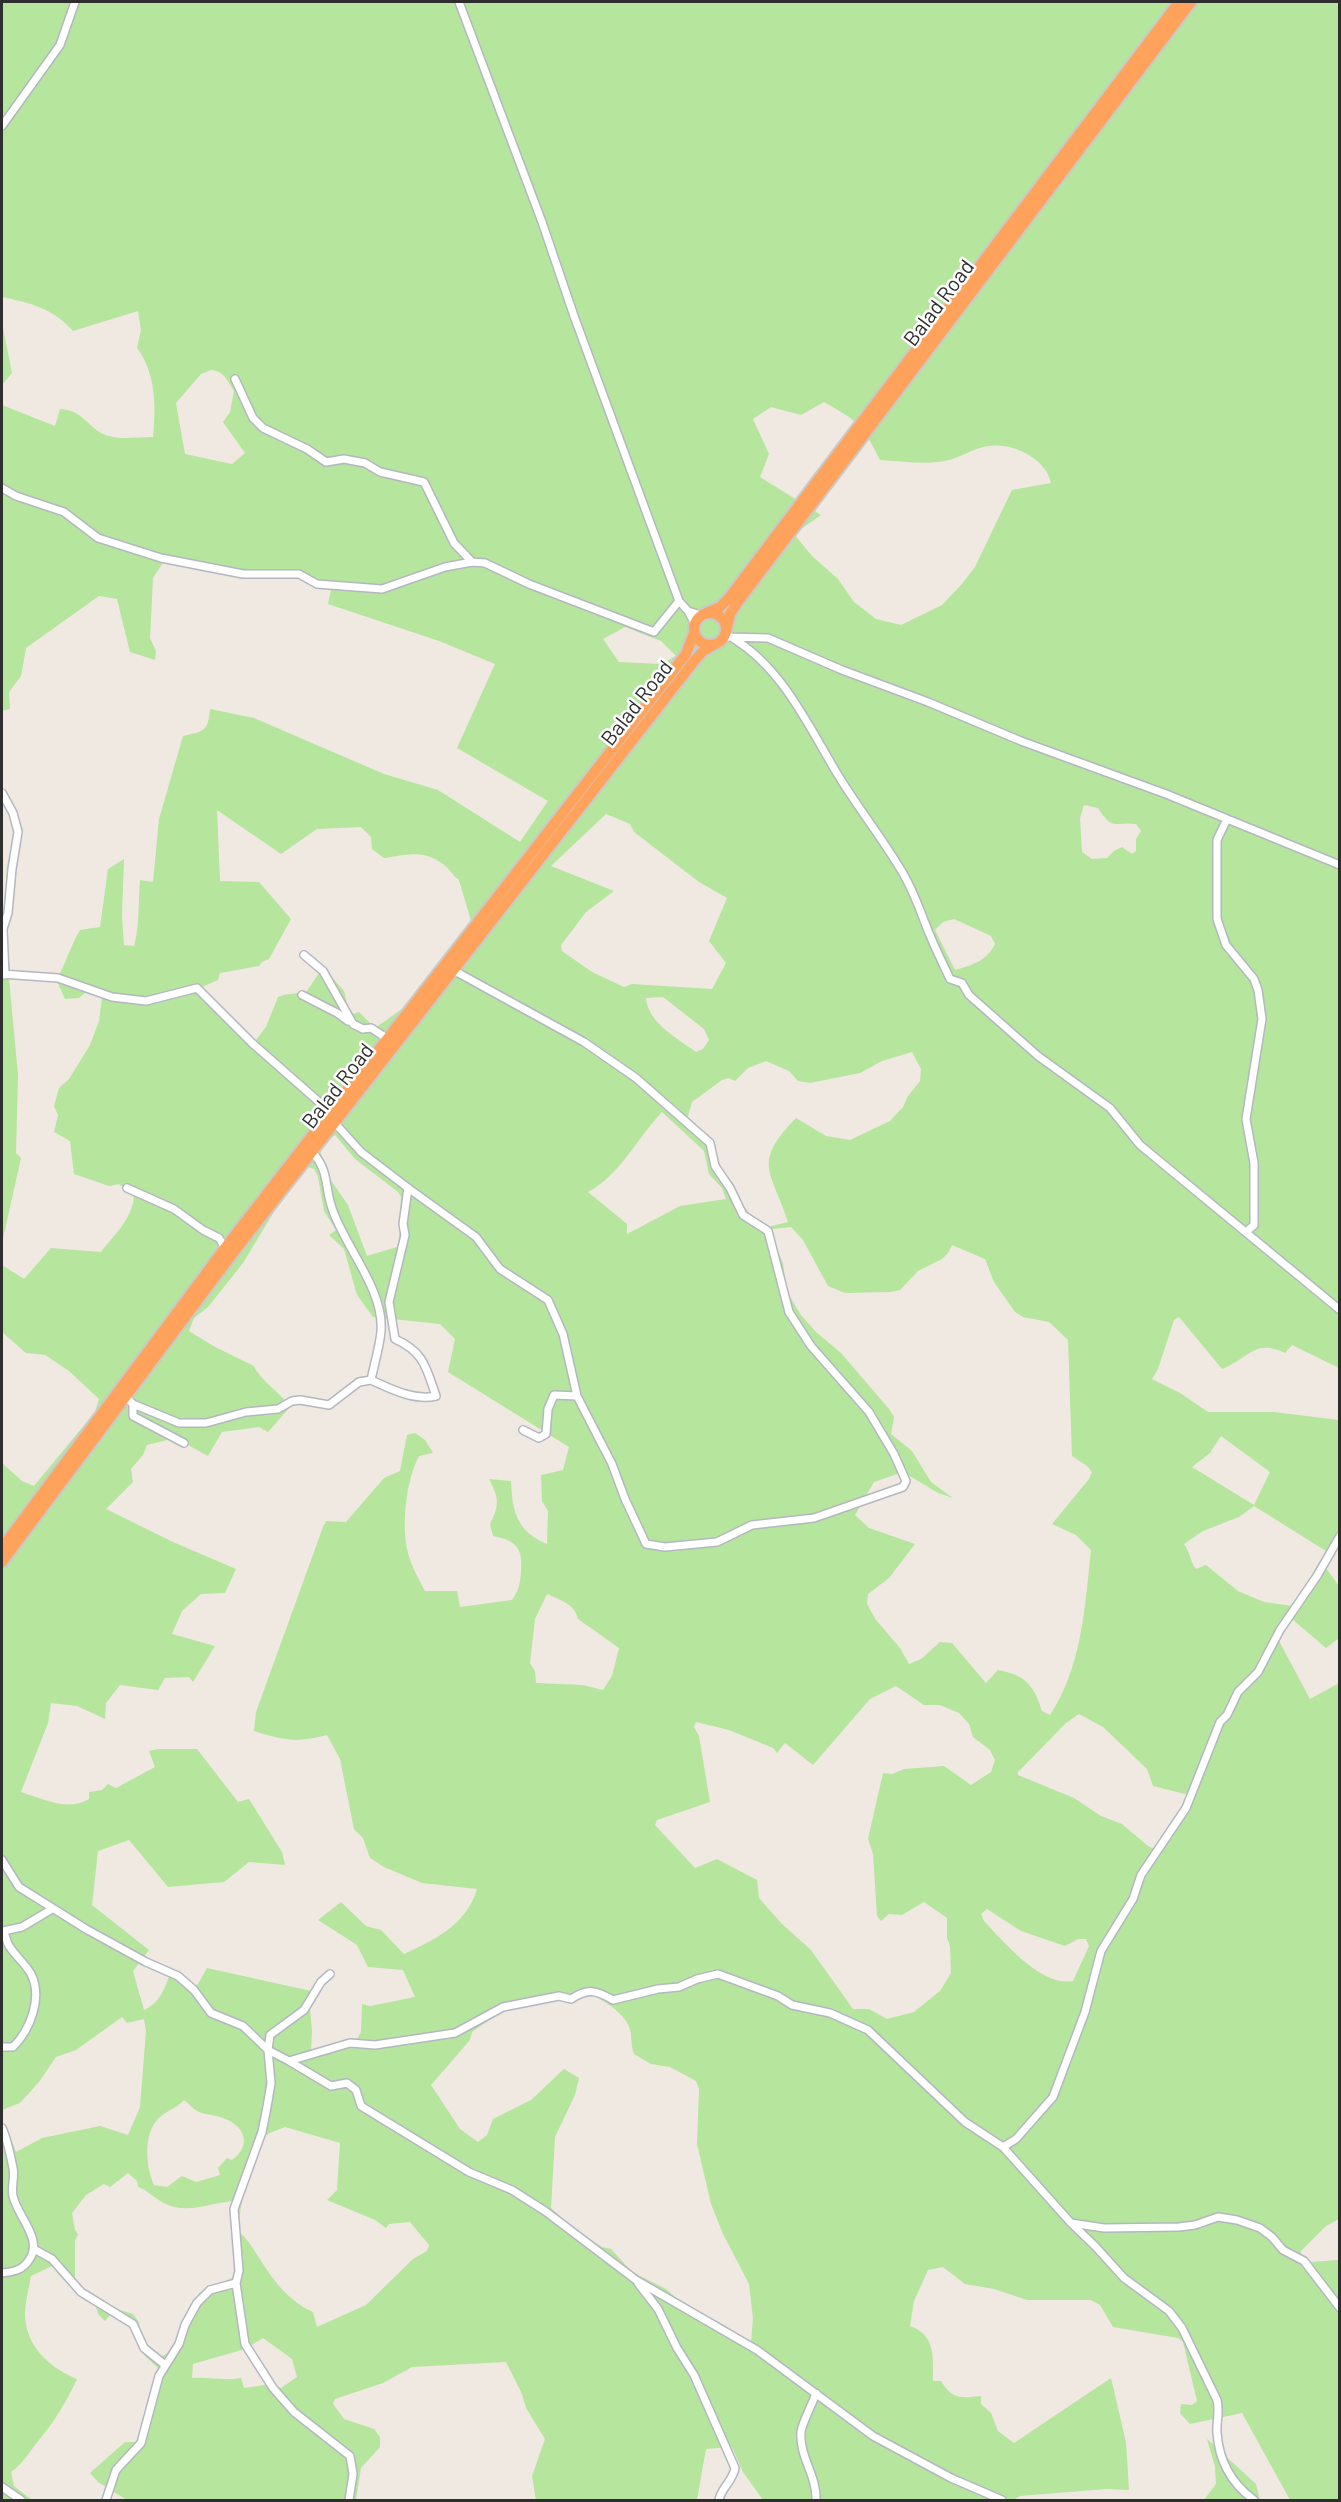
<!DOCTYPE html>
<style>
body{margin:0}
#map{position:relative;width:1341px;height:2502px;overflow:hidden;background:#efe9e1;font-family:Barlow,sans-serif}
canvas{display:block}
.frame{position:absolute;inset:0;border:3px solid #2e2e2e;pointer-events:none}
</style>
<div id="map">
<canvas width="1341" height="2502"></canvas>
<div class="frame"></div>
</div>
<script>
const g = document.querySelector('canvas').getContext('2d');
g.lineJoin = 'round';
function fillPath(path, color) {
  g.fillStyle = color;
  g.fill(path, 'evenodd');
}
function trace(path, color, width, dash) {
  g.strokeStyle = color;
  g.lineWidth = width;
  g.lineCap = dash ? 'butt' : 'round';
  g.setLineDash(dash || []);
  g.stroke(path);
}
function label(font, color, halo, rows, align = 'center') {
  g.font = font + ' Barlow,sans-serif';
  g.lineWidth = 5;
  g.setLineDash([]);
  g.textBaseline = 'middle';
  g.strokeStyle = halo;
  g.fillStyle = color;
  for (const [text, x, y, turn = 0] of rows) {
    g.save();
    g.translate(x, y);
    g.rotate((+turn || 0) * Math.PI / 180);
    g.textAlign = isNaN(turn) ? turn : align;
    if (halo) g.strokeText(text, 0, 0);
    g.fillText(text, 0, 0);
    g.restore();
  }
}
fillPath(new Path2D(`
 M2,2h1337v1366l-47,-23 -7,8c-30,-15 -37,6 -63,16l-43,-52 -5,3 -16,49 -6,10 28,14 28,19h66l65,8v118l-13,30 13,18v52l-13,10 -34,-29 -8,10 -5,12 31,58 29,-16v536l-13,7 -25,25v5l10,6 28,-2v240h-49l-48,-87 -52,11 -10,-11 1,-9 11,1 5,-4 -14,-59 -5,-4 -65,-11 -13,-22 -9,-5h-64l-33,-11 -29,-5 -22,-17 -15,3 -14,31 -4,25c26,9 23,32 23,55h8c12,19 19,17 40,15v8l10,9 7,18 16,12 97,-65 15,64 3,48 -23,-1 -86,7 -7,4h-250l-20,-28 -11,-25 -26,2 -9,51h-161l-4,-24 13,-37 -19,-31 -4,-14 -16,-32 -94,5 -29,16 -48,16 -2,5 11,15 30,10 6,8v10l-19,21 -5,32h-229l-29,-18 -8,-9 35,-31h14l11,-41 -1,-7 10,-25 -14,-13 -15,-30 -20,-11 -5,6 -7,-7 -2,-7 -38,-33 -4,-9 -23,11c-2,12 -6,26 -6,38 0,32 25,54 52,65 -11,23 -22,42 -38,61 -10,12 -16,24 -28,32l3,14 18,14h-30v-377l5,6 9,23 26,-14 58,-12 28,9 12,-28 6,-76 -2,-12 -17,4 -5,-6 -46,33 -20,7 -17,25 -19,21 -18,7v-647l20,18 12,5 61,-74 4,-13 -30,-28 -24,-16 -19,-2 -24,-21v-67l22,14 27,-31 50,4c13,-17 31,-33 33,-55l-15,-13 -10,2 -35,-12 -4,-33 -16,-9 4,-17 -4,-9 5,-18 10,-9 21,-34 9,-24 3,-23 -16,-6 -7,6 -14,1 -8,-18 -48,-2 9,96 -2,78 5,5 -19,85v-273l5,-103 7,-33 -1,-13 -11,-18v-16l21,42 -17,99 4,44 49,3c8,-15 12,-30 21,-45l20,-3 8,-58 16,-10 -2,57 2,29 10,1c6,-21 4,-44 6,-66l13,2 6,-63 24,-83c21,-5 25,-4 27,-27l44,9 130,56 54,16 82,52 28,-41 -91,-53 38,-84 -56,-23 -111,-37 3,-14 -17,-4 -16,-9 -66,-1 -68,-15 -11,17 -3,60 6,13 -1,9 -25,-8 -13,-53 -18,-3 -73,52 -5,28 -12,16 1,17 -8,2v-306l53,21 5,-17c21,1 25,14 41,24 14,8 36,4 52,4 3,-30 3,-64 -16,-89l4,-18 -3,-19 -65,20c-20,-23 -43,-28 -71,-34zM211,370c13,1 17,11 23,21l-4,21 -7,10 22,31 -13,11 -47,-10 -9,-51 25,-29zM824,402c35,20 38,22 56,58 20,1 45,5 65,1 15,-3 28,-13 44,-15 23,-4 57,12 62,37l-39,7 -37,77 -13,17 -20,21 -41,20 -25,-6 -22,-17 -16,-23 -26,-23 -18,-22 27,-19 -61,-38 9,-23 -16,-35 18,-12 30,8zM625,627l36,14 15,15 -15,8 -42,-2 -16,-23zM1084,805l14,3c15,24 17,13 38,16l5,7 -5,8v12l-4,3 -10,-7 -8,4 -7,7 -15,1 -10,-7 -2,-34zM217,810l64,44 36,-25 44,-2 10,10 1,12 12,9c23,-3 38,-9 59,6 6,4 9,11 16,16l12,41 -69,88 -27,19 -16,-16 -6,2 -5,-7 -4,-16 -21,-24 -16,24c-10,3 -20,2 -29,6l-12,30 -11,14 -31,-29 -22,-25 16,-7 2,-7 39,-7 3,-4 7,-3 22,-40 -32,-37 -39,-1zM606,814l24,10 4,8 65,50 28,16 -18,43 17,22 -14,26 -80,-5 -8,3 -32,-15 -30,-21 -1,-6 25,-33 28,-21 -63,-25zM954,919l37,17 4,8c-8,17 -23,21 -40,26l-20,-40 8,-8zM663,997l41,32 5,11 -6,9 -7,3c-19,-14 -48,-29 -50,-54zM912,1052l9,17 -1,12 -12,15 -5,11 -13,14 -40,19 -24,-4 -30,-18c-45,46 -24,53 -8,104l-20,5 -19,-14 -9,-12 -7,-18 -15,-18 -3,-20 -7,-9 -17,-12 -3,-8 4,-14 30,-22 7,-2 6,3 13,-13 18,-7 23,10 9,10 12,2 50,-10 22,-12zM662,1112l42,39 5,23 13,14 4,11 -46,7 -53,28v-10l-39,-32c33,-18 49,-54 74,-80zM335,1135l20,24 43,33 3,5c-1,14 0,38 -4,50l-30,9 -19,-51 -18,-26 -11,-31zM308,1167l6,2 4,8 6,34 12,19 -7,5 15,14 13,46 16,22 67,7 15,15 -7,33 121,75 -6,23 -22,5 1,26 6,10 -1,33c-30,-12 -35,-33 -36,-63l-22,-2c10,20 11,25 1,45l3,12c24,5 30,12 28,36 -1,12 -2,18 -9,28l-52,7 -3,-16h-32c-6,-12 -14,-25 -17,-38 -7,-27 -2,-73 11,-97l14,-3 -8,-13 -10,-7 -8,2 -7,36 -16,7 -38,44 -20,-1 -3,6 -67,185 -2,19c28,9 43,12 73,4l13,24 14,70 9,9 7,20 14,9 38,16 55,6c-10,35 -42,51 -73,65l-23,-24 -15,-4 -25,-24 -23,18 39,25 11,22 35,3 12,27 -45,9 -8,-2 -1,28 -5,9 -10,-1 -35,11 1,-21 -2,-21 10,-16 -113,-25 -9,16 -8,7 -12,-11 -9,-3c-6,15 -10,26 -25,33l-11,-39 16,-21 -57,-45 6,-54 31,-11 39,47 56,-5 25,-20 36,3 -3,-13 -33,-53 -11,3 -41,-53h-39l-9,2 6,16 -39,21 -8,-4 -6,6 -13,2v7c-21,13 -46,0 -68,-7l27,-69 3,-20 26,3 28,13 1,-16 14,-18 38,5 7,-12 24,-1 4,5 22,-36 -43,-12 10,-23 19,-17 24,-1 11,-24 -63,-27 -67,-33 27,-27 -2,-13 12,-14 4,-10 28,-7 33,18 14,-24 37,-5 9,5 23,-26c-9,-10 -34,-30 -37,-40l-39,-19 -26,-16 5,-13 14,-11 35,-44 35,-58zM791,1227l12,13 25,46 17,7 45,-1 10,-2 18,-19 24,-12 6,-6 4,-8 33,14 9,23 21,30 8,5 26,5 19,18 4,116 15,10 5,6 -3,7 -37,45 24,11 15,15c-6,56 -9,117 -41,165l-8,-4c-8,-26 -17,-36 -44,-41l-12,13 -34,-40 -12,-1 -19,17 -12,5 -9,-16 -24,-28 -9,-16 1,-10 21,-16 26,-34 -46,-16 -14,-13 19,-33 29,-10 35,21 15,5 -22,-16 -19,-31 -21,-17 3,-17 -5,-8 -48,-56 -25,-21 -15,-17 -14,-23 -4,-29 -13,-29 3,-5zM1221,1436l49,36 -16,33 -62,-38 18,-14zM1254,1506l72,45 -33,55 -29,-4 -26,-11 -32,-26 -10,4c-6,-8 -6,-17 -12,-25l19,-13 36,-14zM547,1594c13,6 28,10 31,25l41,29 -7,28 -9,14 -20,-5 -47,-2 -1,-12 -5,-8 5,-44zM896,1686l28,19h16l19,8 10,11 4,13 17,13 5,10 -4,12 -20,13 -27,-19 -40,3 -12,5 -9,-1 -15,66 5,15 4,62 4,5 8,-7 13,1 22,-13 23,16v20l3,8 1,27 -11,18 -26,21 -27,7 -18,-10h-16l-42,-59 -30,-27 -22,-25 -2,-18 -40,-21 -22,9 -40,-43 2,-5 53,-18 -11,-66 -5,-9 2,-5 33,8 44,18 4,5 8,-10 28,22 57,-66zM1079,1714l24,13 44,42 6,17 36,9 -7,21 -18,31 -8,3 -8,-4 -26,-22 -21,-8 -27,-18 -56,-23v-3l48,-49zM987,1909l34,22 44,15 13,-7h8l3,7 -16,35c-32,6 -69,-39 -89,-60l-3,-7zM588,1993c15,7 38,20 42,37 2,8 1,16 4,24l17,10 19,3 26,14 3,8 -2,55 14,60 12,30 26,50 4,34 -2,25 -27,-18 -39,-20 -19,-16 -34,-17 -21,-23 -9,-2 -27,-17 -24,-22 4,-71 20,-42 4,-17 -15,-9 -33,31 -38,19 -6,16 -9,7 -18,-13 -29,-44 39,-45 2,-8 32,-22 59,-10 7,4zM184,2100c5,4 10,10 15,12 8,3 16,3 24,6 21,7 30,27 9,42l-5,-2 -9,10 2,7 -24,7 -14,-6 -15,11 -13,-2c-8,-18 -11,-49 3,-65 8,-9 19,-11 27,-20zM285,2127l55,16 -3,47 -10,10 48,20 11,8 3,-4 21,-2 19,23 -2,6 -14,8 -47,46 -49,22 -4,-15c-26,-12 -40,-32 -55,-56 -6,-9 -11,-18 -20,-25 2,-21 11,-80 26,-94 5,-5 14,-7 21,-10zM128,2173l9,8 1,6c10,3 18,13 28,17 22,10 45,-1 67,-3l3,75 -37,17c-8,18 -20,57 -38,64l-19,-17 -3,-18 -6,-8 -23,-7 -31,-21 -4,-9v-36l3,-7 -3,-4 -3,-17 14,-18 18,-11 6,3zM263,2338l29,21 5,18 -16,11 -9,-4 -28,4 -3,-10c-17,3 -32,-1 -49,0l1,-14 52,-15z
 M2,323l10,50 -10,12z
 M1207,2439l49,45 4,16h-56l12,-16 -1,-17z`), '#b6e59e');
const minor = new Path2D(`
 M459,2l83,220 32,94 105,285 9,10
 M2,126l58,-81 15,-43
 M235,379l18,39 10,10 44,21 19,13 18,-3 21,4 15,9 44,10 30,61 18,19
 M2,488l14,8 48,16 34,26 63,20 82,16h56l18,10 65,5 63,-22 27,-5 13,1 44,21 125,48 25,-31
 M695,624l-7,-13 13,4
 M724,637l44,1 74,32 86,32 93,39 145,53 174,71
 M734,639c49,30 75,88 104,136 20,33 44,63 63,95 13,21 19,41 28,63 6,15 14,31 21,46l12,4 7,12 69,61 72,52 30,37 200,165
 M2,793l11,20 5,19 -6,37 -4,44 -5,16 2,46
 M1227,819l-10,21v79l9,26 28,34 4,11 4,29 -16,100 8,44v62l-8,7
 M304,955l19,16 30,53 10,5 8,-1 17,11
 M2,974l56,4 54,19 34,4 51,-13 55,55 74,65 6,2
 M302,995l35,18 11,8
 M334,1122l27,30 47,36 68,49 24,32 48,31 15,34 14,62 35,68 13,35 21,45 19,3 52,-5 35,-17 62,-7 89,-31 3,-6 -12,-27 -25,-42 -58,-66 -22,-34 -21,-81 -25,-16 -13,-27 -15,-22 -5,-23 -74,-65 -52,-36 -131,-72
 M127,1188l47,21 29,21 16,8 6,10
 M371,1380c20,9 43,21 65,16 -10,-29 -12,-44 -41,-57l-6,-37 16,-67 -2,-11 5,-36
 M123,1394l10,10v12l51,27
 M133,1404l46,19h27l40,-11 32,-3 14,-8 8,-1 29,5 30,-23 12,-2c3,-15 9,-35 10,-49 3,-41 -35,-83 -48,-120 -9,-23 -3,-40 -21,-59
 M523,1430l16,8 7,-4 2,-25 6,-14 23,1
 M2,1860l17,27 67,42 60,33 32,14 16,14 17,23 32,13 25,24 21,11 61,-18 25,2 80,-12 48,-26 56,-11 12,3c17,-11 25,-9 42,1l45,-11 21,-2 18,-8 21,-5 60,22 14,9 38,8 38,17 97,92 38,25 13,-8 37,-42 32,-85 16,-61 32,-52 8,-24 45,-67 34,-86 7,-7 11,-23 20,-20 22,-42 37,-54 23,-40
 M330,1974l-9,8 -17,28 -34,25 -2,15 3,33 -4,24 -5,25 -28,77 5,62 -3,12 9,61 28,44 21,24 56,44 3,18 -4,26
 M2,2047h11c17,-17 30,-49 18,-73 -6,-11 -17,-19 -23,-30 -2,-4 -2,-9 -5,-13l19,-4 30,-18
 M289,2061l42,25 16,-3 9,7 5,16 108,66 43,18 33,21 91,69 121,70 116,86 78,42 51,22
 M2,2128c4,8 9,30 11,40 2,9 -2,19 0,28 4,20 31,43 16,64 -6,10 -16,12 -27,13
 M1003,2147l68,76 33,5 75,-1 16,-2 23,-8 19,3 23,8 12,9 11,13 21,11 36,47
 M1071,2223l24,23 29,32 45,33 13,17 35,72c3,12 -1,22 0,33 2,28 15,51 37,67
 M34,2249l18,10 29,33 52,32 11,24 21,17
 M638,2283l20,26 19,39 17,27 41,93c-2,13 -14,20 -16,32
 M2,2487l19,13
 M106,2500l10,-30 25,-27 18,-67 20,-32 6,-19 12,-22 13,-13 26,-7
 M816,2500c1,-24 -17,-44 -15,-68 1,-9 12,-29 15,-39`);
const highway = new Path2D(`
 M694 629a16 16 0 1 1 32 0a16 16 0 1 1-32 0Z
 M706,613l14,-6 9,-9 450,-596
 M726,632l4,-18 7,-11 454,-601
 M2,1548l223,-300 461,-594 8,-21
 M2,1562l231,-309 462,-593 8,-9 12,-7`);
trace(minor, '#b4b7c1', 10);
trace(highway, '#c9c9c9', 14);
trace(minor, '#fff', 7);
trace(highway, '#ffa35c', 10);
label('21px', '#2e2e2e', '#fff', [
 ["Balad Road",939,303,-53],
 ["Balad Road",637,703,-52],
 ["Balad Road",338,1086,-52]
]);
</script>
